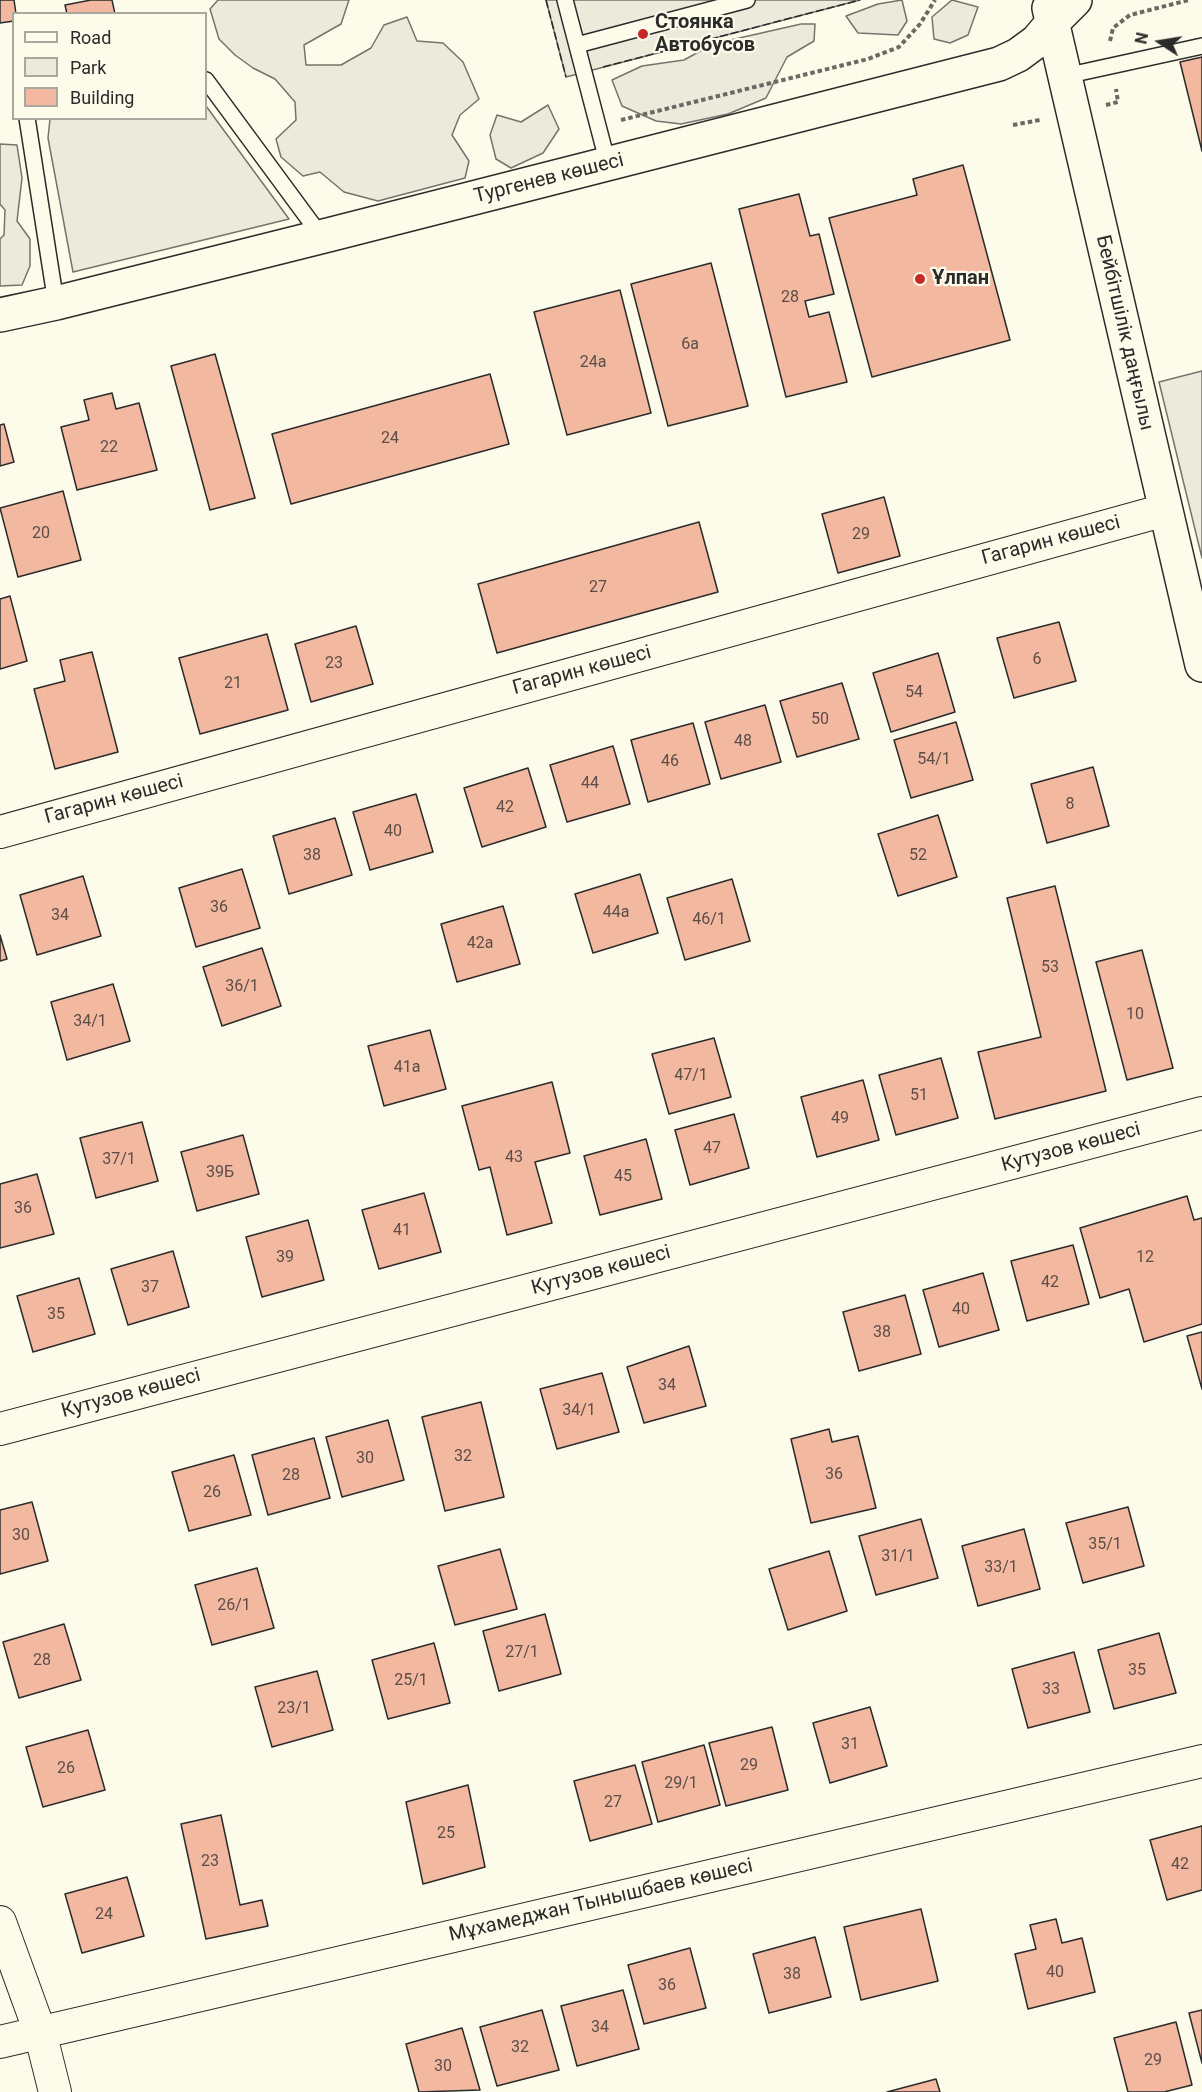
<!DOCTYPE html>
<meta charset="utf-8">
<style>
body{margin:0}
#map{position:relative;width:1202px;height:2092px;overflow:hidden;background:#fdfbea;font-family:Roboto,sans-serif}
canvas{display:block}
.legend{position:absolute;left:12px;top:12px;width:195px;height:108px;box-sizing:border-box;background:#fdfbea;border:2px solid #a9a89e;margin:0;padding:8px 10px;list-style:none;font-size:18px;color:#2b2b2b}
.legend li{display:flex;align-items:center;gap:12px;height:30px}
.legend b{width:30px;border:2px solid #a9a89e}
.north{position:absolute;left:1130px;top:12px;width:60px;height:60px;-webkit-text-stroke:4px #fdfbea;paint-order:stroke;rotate:282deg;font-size:16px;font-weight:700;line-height:24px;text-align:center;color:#2b2b2b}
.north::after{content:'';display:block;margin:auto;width:21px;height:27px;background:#2b2b2b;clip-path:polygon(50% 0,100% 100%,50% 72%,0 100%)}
</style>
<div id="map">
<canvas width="1202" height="2092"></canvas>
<ul class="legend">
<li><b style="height:8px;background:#fdfbea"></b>Road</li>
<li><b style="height:16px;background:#ecebdb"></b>Park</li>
<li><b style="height:16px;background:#f2b8a0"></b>Building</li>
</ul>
<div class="north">N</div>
</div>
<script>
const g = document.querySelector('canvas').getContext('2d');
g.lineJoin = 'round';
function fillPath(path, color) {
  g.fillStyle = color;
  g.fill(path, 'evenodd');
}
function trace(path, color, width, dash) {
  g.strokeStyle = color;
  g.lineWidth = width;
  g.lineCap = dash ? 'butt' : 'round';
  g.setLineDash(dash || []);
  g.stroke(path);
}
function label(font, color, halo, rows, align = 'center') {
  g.font = font + ' Roboto,sans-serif';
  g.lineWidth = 4.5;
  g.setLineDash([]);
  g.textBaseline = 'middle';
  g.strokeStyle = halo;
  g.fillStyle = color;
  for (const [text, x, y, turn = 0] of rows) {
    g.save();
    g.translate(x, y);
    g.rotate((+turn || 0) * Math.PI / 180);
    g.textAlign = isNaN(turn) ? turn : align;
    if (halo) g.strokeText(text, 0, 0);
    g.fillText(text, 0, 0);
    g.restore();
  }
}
const green = new Path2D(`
 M218,0h131l-8,24 -37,21 2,20h35l30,-17 13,-23 23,-8 10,24 26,2 20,19 16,37 -19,16 -8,20 17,26 -4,17 -87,23 -34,-9 -24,-20 -17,4 -22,-19 -5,-18 20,-19 -1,-18 -20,-23 -22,-11 -18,-13 -16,-16 -9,-30z
 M902,0l5,21 -9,14 -40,-2 -12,-17 32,-12z
 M952,0l26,7 -10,28 -18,8 -16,-4 -2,-22z
 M801,24h14l-1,17 -27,16 -21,41 -38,16 -47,10 -25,-3 -34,-15 -10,-26 30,-14 42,-6 29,-16z
 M548,105l11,24 -16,24 -32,15 -15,-9 -6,-24 7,-20 24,7z
 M206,106l83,113 -216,53 -25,-134 2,-19 156,-1z
 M0,144l17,1 5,33 -5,43 13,18v27l-8,19 -22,1v-47l4,-4 1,-25 -5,-6z
 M1202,371v187l-43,-176z`);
fillPath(green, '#ecebdb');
trace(green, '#74746e', 1.5);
const parking = new Path2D(`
 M546,0h314l-294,77z`);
fillPath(parking, '#eceadb');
trace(parking, '#74746e', 1.5);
const building = new Path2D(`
 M0,0h14l2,14h-2v7l-14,2z
 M91,0h21l3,14h-48l-2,-9z
 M1202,57v94l-22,-89z
 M963,165l47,175 -138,37 -43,-159 88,-23 -4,-16z
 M799,194l11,42 9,-2 15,60 -29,7 4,16 20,-5 18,70 -61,15 -47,-188z
 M711,263l37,143 -80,20 -37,-142z
 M620,290l31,123 -84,22 -33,-123z
 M215,354l40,144 -45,12 -39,-144z
 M490,374l19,70 -218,60 -19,-70z
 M112,393l4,16 23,-6 18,67 -80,20 -16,-63 28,-7 -5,-20z
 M4,424l10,38 -14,4v-41z
 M63,491l18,69 -63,17 -18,-69z
 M884,497l16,59 -62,17 -16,-59z
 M699,522l19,70 -221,61 -19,-69z
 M10,596l17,65 -27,8v-70z
 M1059,622l17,59 -62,17 -17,-60z
 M356,626l17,58 -62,18 -16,-58z
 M267,634l21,76 -88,24 -21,-76z
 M92,652l26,100 -63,17 -21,-80 31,-8 -5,-21z
 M938,653l17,59 -64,20 -18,-59z
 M842,683l17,56 -62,18 -17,-56z
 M765,705l16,57 -60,17 -16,-57z
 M956,722l17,58 -62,18 -17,-58z
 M693,723l17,61 -62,18 -17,-62z
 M613,746l17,58 -63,18 -17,-57z
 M1093,767l16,59 -62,17 -16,-59z
 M528,768l18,59 -64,20 -18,-59z
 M416,794l17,58 -63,18 -17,-58z
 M938,815l19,62 -59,19 -20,-62z
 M335,818l17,57 -63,19 -16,-58z
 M242,869l18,59 -64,19 -17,-59z
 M640,874l18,59 -65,20 -18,-59z
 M83,876l18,60 -64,19 -17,-60z
 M732,879l18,62 -65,19 -18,-62z
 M1055,886l51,205 -111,28 -17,-67 63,-15 -34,-139z
 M503,906l17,58 -63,18 -16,-58z
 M0,935l7,24 -7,2z
 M262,948l19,58 -59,20 -19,-59z
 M1142,950l31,118 -46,12 -31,-118z
 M113,984l17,57 -63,19 -16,-58z
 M430,1030l16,59 -62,17 -16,-60z
 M714,1038l17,59 -62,17 -17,-60z
 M941,1058l17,60 -62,17 -17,-60z
 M863,1080l16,60 -62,17 -16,-60z
 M552,1082l18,71 -35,9 17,61 -45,12 -17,-68 -11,3 -17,-64z
 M734,1114l15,54 -59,17 -15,-55z
 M142,1122l16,59 -62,17 -16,-60z
 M243,1135l16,59 -62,17 -16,-59z
 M646,1139l16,60 -62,16 -16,-59z
 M37,1174l17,60 -54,14v-64z
 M424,1193l17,59 -62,17 -17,-59z
 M1187,1196l7,24 8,-2v106l-58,18 -15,-53 -29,9 -20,-70z
 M308,1220l16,60 -62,17 -16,-60z
 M1073,1245l16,59 -62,17 -16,-60z
 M173,1251l16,56 -61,18 -17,-56z
 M983,1273l16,57 -60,17 -16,-57z
 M79,1278l16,56 -62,18 -16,-56z
 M905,1295l16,59 -62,17 -16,-59z
 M1202,1332v57l-15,-53z
 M689,1346l17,60 -62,17 -17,-56z
 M602,1373l17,59 -62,17 -17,-60z
 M481,1402l23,95 -59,14 -23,-94z
 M388,1420l16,60 -62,17 -16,-60z
 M829,1429l3,13 26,-6 18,72 -65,15 -20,-84z
 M314,1438l16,60 -62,17 -16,-60z
 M234,1455l17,60 -62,16 -17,-59z
 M32,1502l16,59 -48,13v-64z
 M1128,1507l16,59 -61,17 -17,-60z
 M921,1519l17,59 -62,17 -17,-59z
 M1024,1529l16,60 -62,17 -16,-60z
 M500,1549l17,60 -62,16 -17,-59z
 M829,1551l18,60 -59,19 -19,-61z
 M257,1568l17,60 -62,17 -17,-60z
 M545,1614l16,60 -62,17 -16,-60z
 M64,1624l17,56 -62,18 -16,-56z
 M1159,1633l17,60 -62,16 -16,-59z
 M434,1643l16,60 -62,16 -16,-59z
 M1074,1652l16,60 -62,16 -16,-59z
 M317,1671l16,59 -61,17 -17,-60z
 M870,1707l17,59 -57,17 -17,-60z
 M772,1727l16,63 -62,16 -17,-63z
 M88,1730l17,60 -62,17 -17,-60z
 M704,1745l16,60 -62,17 -16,-60z
 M635,1765l17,59 -62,17 -16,-60z
 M468,1785l17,82 -62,17 -17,-82z
 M221,1815l19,90 22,-5 6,26 -62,13 -25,-115z
 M1202,1826v64l-35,10 -17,-60z
 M127,1877l17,59 -62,17 -17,-59z
 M921,1909l17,72 -77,19 -17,-73z
 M1056,1919l6,24 20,-5 13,54 -67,17 -13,-55 21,-5 -6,-24z
 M815,1937l16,60 -62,16 -16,-59z
 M690,1948l16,60 -62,16 -16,-59z
 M623,1990l16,59 -62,17 -16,-60z
 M542,2010l17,60 -62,16 -17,-59z
 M1202,2010v53l-13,-50z
 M1176,2022l16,63 -28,7h-36l-14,-54z
 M462,2028l18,62 -61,2 -13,-48z
 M936,2079l4,13h-53z`);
fillPath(building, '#f2b8a0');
trace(building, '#2b2b2b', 1.5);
const lane = new Path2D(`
 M565,0l43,164
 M577,45l170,-45
 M1065,76l137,-30
 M206,80l115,156
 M27,118l29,185`);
const street = new Path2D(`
 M0,832l1165,-322
 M0,1429l1202,-316
 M0,1922l40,110 15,60
 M0,2042l1202,-281`);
const secondary = new Path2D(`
 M1049,8l153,657
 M0,315l56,-12 276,-69 667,-170 19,-9 19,-14 16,-19 22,-22`);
trace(lane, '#2b2b2b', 18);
trace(street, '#2b2b2b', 34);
trace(secondary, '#2b2b2b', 36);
trace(new Path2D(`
 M1110,41l3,-13 17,-13 59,-15
 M1106,105l12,-3 -2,-13
 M621,120l247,-61 31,-12 21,-23 15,-24
 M1013,125l27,-5`), '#6a6964', 4, [4.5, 3]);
trace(lane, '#fdfbea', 15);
trace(street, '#fdfbea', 32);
trace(secondary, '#fdfbea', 33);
trace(new Path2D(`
 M546,0l20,77
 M603,67l257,-67`), '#2b2b2b', 1.5, [8, 3]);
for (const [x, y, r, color] of [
 [643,34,6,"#c62828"],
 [920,279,6,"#c62828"]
]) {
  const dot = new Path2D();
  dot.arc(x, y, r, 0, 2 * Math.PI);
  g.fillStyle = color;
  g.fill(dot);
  trace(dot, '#fdfbea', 2);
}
label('16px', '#5d4e48', null, [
 ["28",790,298],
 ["6а",690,345],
 ["24а",593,363],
 ["24",390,439],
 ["22",109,448],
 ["20",41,534],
 ["29",861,535],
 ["27",598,588],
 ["6",1037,660],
 ["23",334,664],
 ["21",233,684],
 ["54",914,693],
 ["50",820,720],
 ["48",743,742],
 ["54/1",934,760],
 ["46",670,762],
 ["44",590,784],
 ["8",1070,805],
 ["42",505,808],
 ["40",393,832],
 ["38",312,856],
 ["52",918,856],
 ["36",219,908],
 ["44а",616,913],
 ["34",60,916],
 ["46/1",709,920],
 ["42а",480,944],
 ["53",1050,968],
 ["36/1",242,987],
 ["10",1135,1015],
 ["34/1",90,1022],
 ["41а",407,1068],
 ["47/1",691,1076],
 ["51",919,1096],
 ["49",840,1119],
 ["47",712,1149],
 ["43",514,1158],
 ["37/1",119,1160],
 ["39Б",220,1173],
 ["45",623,1177],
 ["36",23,1209],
 ["41",402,1231],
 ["39",285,1258],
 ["12",1145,1258],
 ["42",1050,1283],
 ["37",150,1288],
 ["40",961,1310],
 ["35",56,1315],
 ["38",882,1333],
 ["34",667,1386],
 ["34/1",579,1411],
 ["32",463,1457],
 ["30",365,1459],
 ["36",834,1475],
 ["28",291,1476],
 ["26",212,1493],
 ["30",21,1536],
 ["35/1",1105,1545],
 ["31/1",898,1557],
 ["33/1",1001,1568],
 ["26/1",234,1606],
 ["27/1",522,1653],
 ["28",42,1661],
 ["35",1137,1671],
 ["25/1",411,1681],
 ["33",1051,1690],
 ["23/1",294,1709],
 ["31",850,1745],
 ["29",749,1766],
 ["26",66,1769],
 ["29/1",681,1784],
 ["27",613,1803],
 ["25",446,1834],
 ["23",210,1862],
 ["42",1180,1865],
 ["24",104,1915],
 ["40",1055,1973],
 ["38",792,1975],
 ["36",667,1986],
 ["34",600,2028],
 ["32",520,2048],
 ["29",1153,2061],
 ["30",443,2067]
]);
label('bold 20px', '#2b2b2b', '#fdfbea', [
 ["Стоянка",655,23],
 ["Автобусов",655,46],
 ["Ұлпан",932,279]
], 'left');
label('20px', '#2b2b2b', '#fdfbea', [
 ["Тургенев көшесі",549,179,-14],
 ["Бейбітшілік даңғылы",1124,333,77],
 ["Гагарин көшесі",1051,541,-15],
 ["Гагарин көшесі",582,671,-15],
 ["Гагарин көшесі",114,800,-15],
 ["Кутузов көшесі",1071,1148,-15],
 ["Кутузов көшесі",601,1271,-15],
 ["Кутузов көшесі",131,1394,-15],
 ["Мұхамеджан Тынышбаев көшесі",601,1901,-13]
]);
</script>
